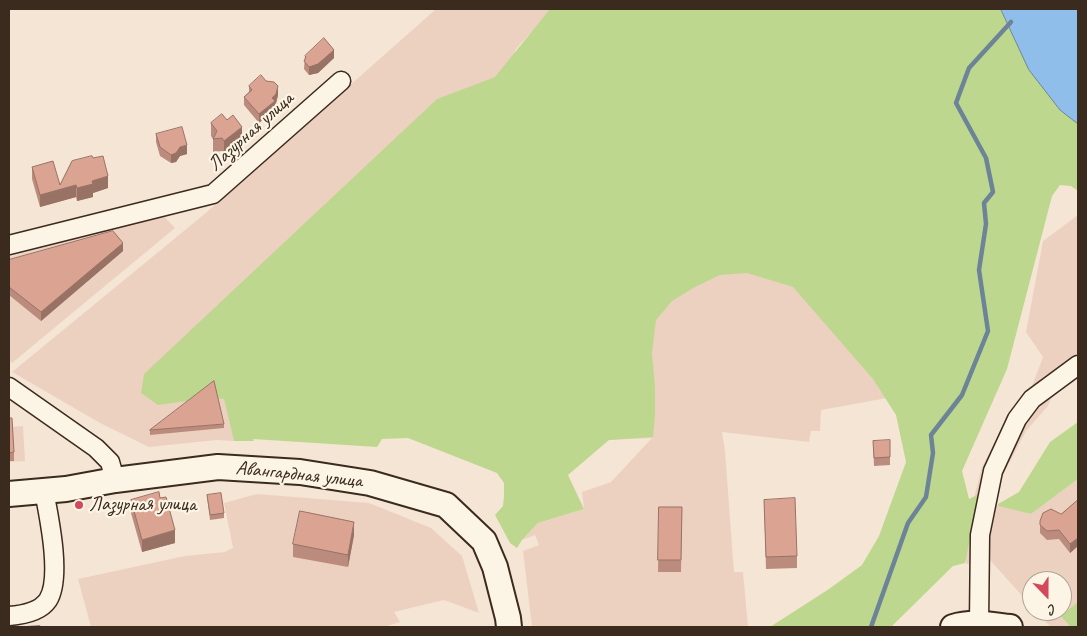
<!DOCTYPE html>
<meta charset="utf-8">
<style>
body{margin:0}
#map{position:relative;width:1087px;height:636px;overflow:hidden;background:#f5e5d4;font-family:Caveat,sans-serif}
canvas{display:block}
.frame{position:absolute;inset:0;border:10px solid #3b2a1e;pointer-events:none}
.north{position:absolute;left:1022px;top:571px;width:50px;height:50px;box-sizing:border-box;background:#fcf5e5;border:1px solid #afa495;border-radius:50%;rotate:158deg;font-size:14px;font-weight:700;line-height:20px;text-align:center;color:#3b2a1e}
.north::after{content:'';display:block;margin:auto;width:18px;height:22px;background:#d1495b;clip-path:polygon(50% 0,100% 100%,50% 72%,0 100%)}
</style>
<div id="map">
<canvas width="1087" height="636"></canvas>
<div class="frame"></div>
<div class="north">С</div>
</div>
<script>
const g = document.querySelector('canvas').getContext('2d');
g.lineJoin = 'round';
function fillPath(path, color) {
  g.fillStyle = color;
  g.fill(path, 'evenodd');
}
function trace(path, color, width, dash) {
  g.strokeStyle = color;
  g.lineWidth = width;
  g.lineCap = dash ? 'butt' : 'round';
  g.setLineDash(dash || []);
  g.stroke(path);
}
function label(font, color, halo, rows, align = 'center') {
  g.font = font + ' Caveat,sans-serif';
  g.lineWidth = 4.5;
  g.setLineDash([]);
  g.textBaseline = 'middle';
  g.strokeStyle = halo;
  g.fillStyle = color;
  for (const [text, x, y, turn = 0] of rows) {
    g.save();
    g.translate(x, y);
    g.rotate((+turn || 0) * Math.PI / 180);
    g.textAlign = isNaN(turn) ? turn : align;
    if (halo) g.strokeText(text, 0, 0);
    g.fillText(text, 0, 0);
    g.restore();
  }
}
fillPath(new Path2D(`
 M436,9h116l-37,41 -8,71 -288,252 15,68 -17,-1 -68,7 -49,-24 -88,-51 195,-160z
 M653,20l245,376 -77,14 -1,21h-9l-2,11 -87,-10 3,19 9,121h9l5,55h-216l-9,-76 16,-6 -4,-10 -13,5 16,-17 46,-14 -2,-17 29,-10 41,-44 -42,2z
 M162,214l13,14 -163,135 -3,-3v-103z
 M1078,215v151l-19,13 -11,27 -22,25 -23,44 -8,30 36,9 47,-35v138l-11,10h-16l-9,-9 8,-7h12v-11l4,-5 -4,-5v-9h-8l-4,-5 -6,5h-12v10l-8,7 -34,-38 -24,4 -3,-24 19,-73 26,-50 21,-23 14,-37 -17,-25 17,-91z
 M23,426l2,35 -15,1 -1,6v-41z
 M257,494l112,9 62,25 31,28 17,57 -35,-13 -50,12 6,10 -16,5h-293l-13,-48 107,-23 40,-4 8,-4 -9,-45z`), '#edd1c0');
fillPath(new Path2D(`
 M550,9h451l28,61 31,40 18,14v67l-7,-5 -11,-1 -8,11 -45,173 -45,102 7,28 10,-5 -14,69 -12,3 -62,61h-121l59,-38 33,-24 17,-29 27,-74 -10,-47 -23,-36 -80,-92 -46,-14 -27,2 -25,12 -23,14 -16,19 -4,33 3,34v27l-2,23 -44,3 -41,35 16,34 -46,14 -16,17 -5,8 -7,-5 -15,-28 8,-9 1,-10v-13l-7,-10 -89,-35 -26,1 -5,8 -124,-8 1,2h-20l-10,-42 -14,-1 -52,7 -17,-12 3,-19 293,-275 58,-22z
 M1078,422v57l-47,35 -33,-8v-2l21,-12 31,-50z
 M1078,602v25h-11l2,-2 -8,-9z`), '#bed78e');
const water = new Path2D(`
 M1001,9h77v115l-18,-14 -31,-40z`);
fillPath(water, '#8fbeea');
trace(water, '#6d8398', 1);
trace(new Path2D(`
 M871,627l37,-104 18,-26 7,-44 -2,-18 31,-40 26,-64 -9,-61 7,-46 -2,-21 9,-11 -7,-34 -30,-55 13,-35 42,-46`), '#6d8398', 4.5);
const street = new Path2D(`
 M9,245l204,-51 128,-113
 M9,387l87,61 14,14 5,18
 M9,616c13,-1 31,-4 39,-16 14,-22 1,-83 -4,-109
 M979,623l1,-88 13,-64 24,-52 15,-20 46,-34`);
const secondary = new Path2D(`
 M9,494l57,-5 49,-9 103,-13 82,5 70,11 76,22 38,36 11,26 13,51 1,9
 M953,627c19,-6 38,-2 57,0`);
trace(street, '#3b2a1e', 21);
trace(secondary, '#3b2a1e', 28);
trace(street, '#fcf5e5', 18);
trace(secondary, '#fcf5e5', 24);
fillPath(new Path2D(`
 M305,56l29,2 -16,15 -9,2 -5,-6z
 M249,86l29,9 -2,8 -1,1v5l-16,14 -15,-18v-8l5,-5z
 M211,123l31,16 -18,15 -2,-3 -9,1v-13l-2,-3z
 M156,134l31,20 -7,2 -4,6 -5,1 -11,-7 -4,-14z
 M72,161l36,27 -15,5v4l-16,4 -1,-4 -36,10 -8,-28v-12l28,18z
 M123,251l-82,70 -32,-26v-35z
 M9,418l5,34v9h-5z
 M224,424v4l-74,7v-5z
 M873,441l17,16v8l-16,1z
 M207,495l17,18v5l-14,2z
 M131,500l44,43 -33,9 -11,-39z
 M764,500l33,56v12l-31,1z
 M1078,500v46l-8,7 -11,-14 -12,1 -7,-7v-12l21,-7z
 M659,507h23l-1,65h-23z
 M354,535l-6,32 -55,-10v-13z`), '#bb8c7e');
fillPath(new Path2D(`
 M334,50v8l-16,15 -9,2v-8z
 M278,86v9l-2,8 -1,1v5l-16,14v-9l13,-16z
 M242,127v12l-18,15v-13z
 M187,145v9l-7,2 -4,6 -5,1v-8l9,-8z
 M108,176v12l-15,5v4l-16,4v-13l15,-7z
 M76,185v12l-36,10v-12z
 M123,243v8l-82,70v-9z
 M354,522v13l-6,32v-12z
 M175,530v13l-33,9v-12z
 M1078,538v8l-8,7v-9z`), '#997266');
const building = new Path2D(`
 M324,38l10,12 -16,14 -9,3 -5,-6 2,-4 -1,-1z
 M261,75l5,6 8,1 4,4 -2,8 -4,4 3,3 -16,13 -15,-17 8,-7 -3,-4z
 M222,114l5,6 6,-5 9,12 -18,14 -2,-3 -9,1 4,-8 -6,-8z
 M182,127l5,18 -7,2 -4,6 -5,2 -11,-8 -4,-13z
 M92,156l1,2 10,-2 5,20 -16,5 1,3 -16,4 -1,-3 -36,10 -8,-28 21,-6 7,24 12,-24z
 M113,231l10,12 -82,69 -32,-25v-27z
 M214,381l10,43 -74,6z
 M9,418h3l2,34 -5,1z
 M890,440v17l-16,1 -1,-17z
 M159,492l1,6 6,-1 9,33 -33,10 -11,-40z
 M221,493l3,20 -14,2 -3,-20z
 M795,498l2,58 -31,1 -2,-57z
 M1078,500v38l-8,6 -11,-14 -12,1 -7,-6v-4l3,-8 8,-4 10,5z
 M659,507h23l-1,53h-23z
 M300,511l54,11 -6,33 -55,-11z
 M40,626v1h-21z`);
fillPath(building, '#daa392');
trace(building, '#997266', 1);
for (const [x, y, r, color] of [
 [79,505,5,"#d1495b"]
]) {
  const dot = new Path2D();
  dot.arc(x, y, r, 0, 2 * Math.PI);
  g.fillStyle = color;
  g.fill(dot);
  trace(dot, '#fcf5e5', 2);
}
label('20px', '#3b2a1e', '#fcf5e5', [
 ["Лазурная улица",251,132,-42],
 ["Авангардная улица",299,475,6]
]);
label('20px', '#3b2a1e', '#fcf5e5', [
 ["Лазурная улица",89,505]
], 'left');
</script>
